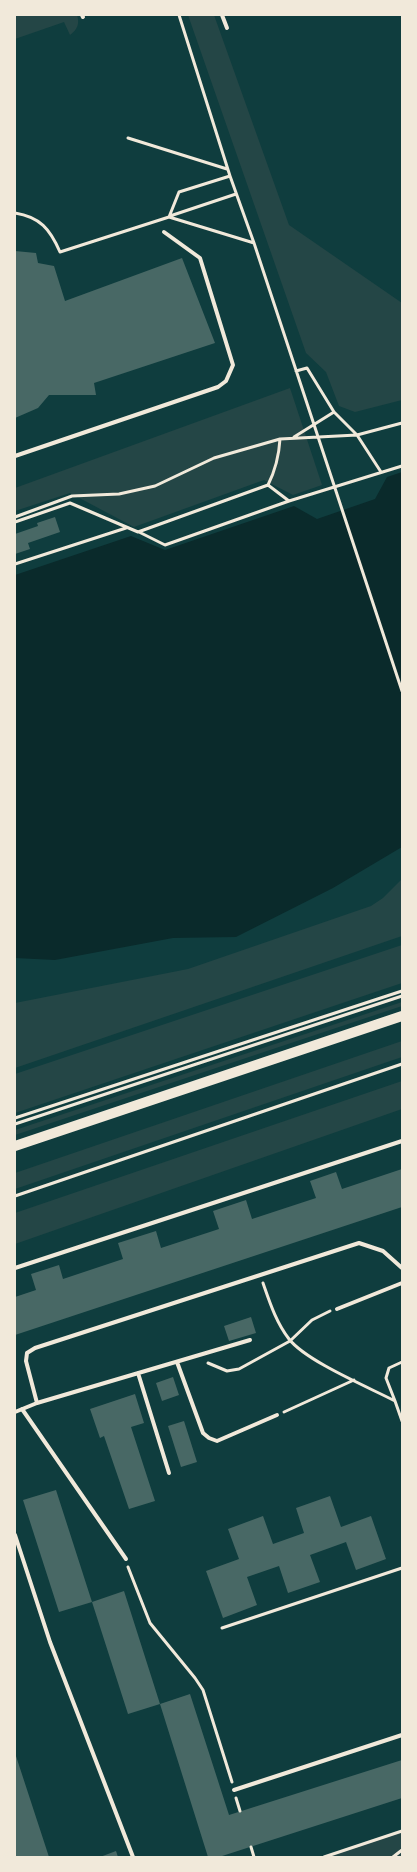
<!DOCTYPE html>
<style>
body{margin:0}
#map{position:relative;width:417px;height:1872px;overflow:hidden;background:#0f3d3e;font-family:Barlow,sans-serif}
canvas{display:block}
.frame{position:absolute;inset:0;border:16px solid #f1e9da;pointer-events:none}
</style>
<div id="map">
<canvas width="417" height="1872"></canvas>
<div class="frame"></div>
</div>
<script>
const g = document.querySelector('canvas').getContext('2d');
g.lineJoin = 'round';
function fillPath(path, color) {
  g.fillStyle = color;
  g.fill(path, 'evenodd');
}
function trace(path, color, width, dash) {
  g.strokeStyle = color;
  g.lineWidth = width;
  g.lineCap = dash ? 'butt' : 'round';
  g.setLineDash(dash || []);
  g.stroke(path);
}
fillPath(new Path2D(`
 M15,15h62c3,9 0,15 -7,20l-6,-13 -49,17z
 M188,15h26l75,210 113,78v97l-47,12 -16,-6 -13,-34 -20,-19z
 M290,388l32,97 -29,10 -29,-15 -130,47 -64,-34 -55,18v-23z
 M402,879v57l-387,132v-65l173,-34 183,-63 12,-8z
 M402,945v38l-387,130v-39z
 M402,1002v4l-387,129v-5z
 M402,1041v16l-387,132v-16z
 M402,1081v28l-387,135v-31z
 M402,1831v26h-78z`), '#244646');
fillPath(new Path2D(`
 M402,472v375l-69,41 -97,49 -63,1 -118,22 -40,-2v-383l116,-39 34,14 129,-44 23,13 58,-20 12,-22z`), '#0a2a2b');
fillPath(new Path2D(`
 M15,251l21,2 2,10 16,3 11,35 117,-43 33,85 -121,40 2,12h-47l-11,13 -23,10z
 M55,517l5,15 -32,11 2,6 -15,5v-20l23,-8 -1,-3z
 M402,1169v38l-387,128v-38l21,-7 -5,-16 28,-9 4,14 60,-20 -5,-16 38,-12 5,17 58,-19 -6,-18 33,-11 6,19 64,-21 -6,-17 26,-9 6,17z
 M251,1317l5,16 -27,8 -5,-15z
 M173,1377l6,18 -17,6 -6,-18z
 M135,1394l9,29 -13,4 24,74 -26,8 -25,-73 -4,2 -10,-29z
 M184,1421l13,41 -16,5 -13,-41z
 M56,1490l36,112 -33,10 -36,-112z
 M330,1496l11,31 30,-11 15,43 -30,11 -10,-28 -36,13 10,27 -32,11 -9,-27 -32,11 10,28 -34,13 -17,-47 33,-12 -11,-30 35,-13 10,28 31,-11 -8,-25z
 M124,1591l36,113 30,-10 39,121 173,-55v38l-183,59h-11l-48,-153 -32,10 -36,-112z
 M15,1753l34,104h-34z
 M116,1851l2,6h-18z`), '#486865');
trace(new Path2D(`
 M179,15l51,161 24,67 148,448
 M128,138l99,31
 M15,213c25,4 35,16 45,39l109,-35 10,-25 51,-16
 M170,216l66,-22
 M169,217l85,26
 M296,371l11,-3 27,44 23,23 24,37
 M294,437l40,-25
 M268,485c8,-16 11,-29 12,-46
 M15,517l57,-21 47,-2 36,-8 59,-28 66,-19 77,-4 45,-12
 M15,522l55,-19 68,29 130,-47 21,16 113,-35
 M139,532l26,13 124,-44
 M15,564l111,-36
 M15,1118l387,-127
 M15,1124l387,-128
 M15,1196l387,-132
 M263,1283c7,20 13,39 26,56 17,22 79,48 106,62l7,20
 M208,1363l19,8 12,-2 51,-28 22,-21 18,-9
 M395,1401l-9,-23 3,-10 13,-6
 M284,1412l70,-32
 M128,1567l22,56 45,55 8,12 29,92
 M222,1628l180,-60
 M236,1798l4,13
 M251,1847l3,10
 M324,1857l78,-26
 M393,1857l9,-7`), '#f1e9da', 3);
trace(new Path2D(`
 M82,15l1,2
 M222,15l5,13
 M15,456l203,-69 8,-6 7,-16 -33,-107 -36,-26
 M15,1268l387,-127
 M337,1309l65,-26
 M177,1362l26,71 6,5 8,3 60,-26
 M138,1373l31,100
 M37,1403l213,-63
 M22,1409l104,150
 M15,1412l22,-9 -11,-42 1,-8 8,-5 324,-105 24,8 19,17
 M15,1535l35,107 83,215
 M234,1790l168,-55`), '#f1e9da', 4);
trace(new Path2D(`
 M15,1146l387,-130`), '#f1e9da', 10);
</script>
